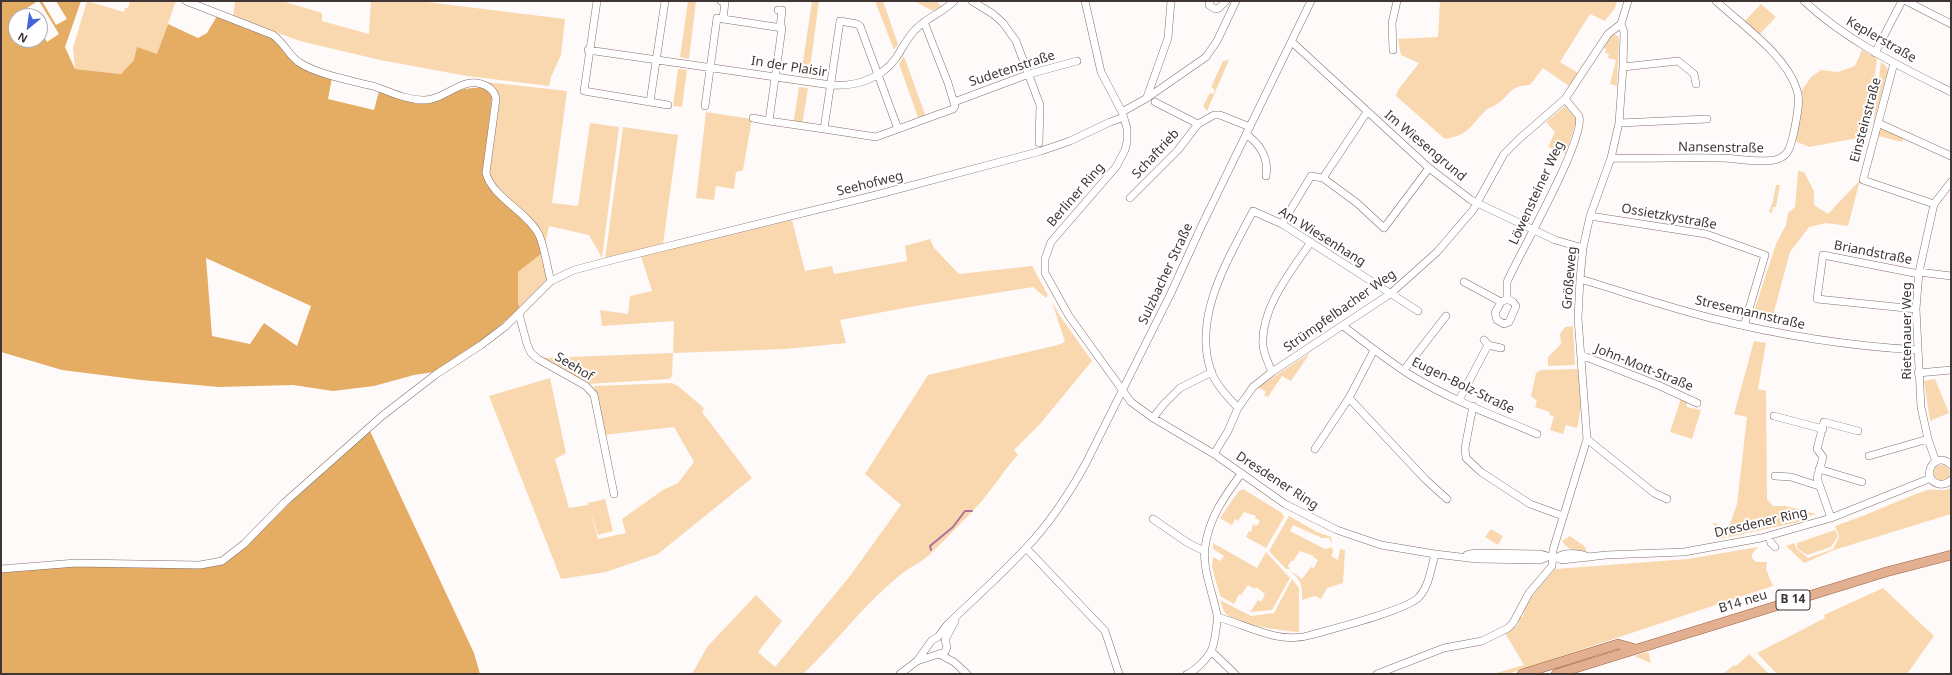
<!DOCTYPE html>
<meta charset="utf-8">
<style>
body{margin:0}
#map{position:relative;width:1952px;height:675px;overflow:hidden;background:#fffafa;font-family:"Noto Sans",sans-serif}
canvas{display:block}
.frame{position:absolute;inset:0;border:2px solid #3e3534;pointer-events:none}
.north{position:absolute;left:8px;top:8px;width:40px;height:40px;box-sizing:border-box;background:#fff;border:1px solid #b2aeae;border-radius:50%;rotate:209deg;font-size:11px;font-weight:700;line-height:16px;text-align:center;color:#3e3534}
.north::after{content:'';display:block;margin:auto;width:14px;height:18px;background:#4365d7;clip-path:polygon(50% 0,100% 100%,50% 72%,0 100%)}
</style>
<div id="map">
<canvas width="1952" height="675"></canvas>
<div class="frame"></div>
<div class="north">N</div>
</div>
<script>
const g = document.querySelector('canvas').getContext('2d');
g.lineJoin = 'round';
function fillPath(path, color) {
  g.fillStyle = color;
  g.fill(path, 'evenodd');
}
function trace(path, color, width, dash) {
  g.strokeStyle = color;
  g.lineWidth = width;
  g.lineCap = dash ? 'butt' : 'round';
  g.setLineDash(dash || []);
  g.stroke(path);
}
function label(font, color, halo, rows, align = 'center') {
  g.font = font + ' "Noto Sans",sans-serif';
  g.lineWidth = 4;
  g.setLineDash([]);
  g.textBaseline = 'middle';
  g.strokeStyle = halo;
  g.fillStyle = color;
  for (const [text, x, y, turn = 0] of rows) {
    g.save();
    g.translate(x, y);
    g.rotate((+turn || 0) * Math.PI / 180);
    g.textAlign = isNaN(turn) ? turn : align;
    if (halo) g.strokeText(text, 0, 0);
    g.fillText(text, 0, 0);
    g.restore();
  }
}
fillPath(new Path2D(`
 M87,1l37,11 1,-4h3l2,-7h46l-19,54 -23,5 -13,14 -46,-5 -2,-21z
 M235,1h47l40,12v8l47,13 2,-33h48l146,18 -4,36 -10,22 -2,9 -82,-10 -87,-16 -80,-19 -67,-24z
 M688,1h8l-7,58 -9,-2z
 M812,1h7l-10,75 -8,-1z
 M875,1h8l15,43 -4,6z
 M914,1h27l-3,2 3,3 -8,5z
 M1440,1h177l-2,7 -10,13 -15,-7 -30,48 18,11 -9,13 -26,-18 -13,17c-19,1 -17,6 -30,17 -5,4 -10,5 -14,8 -15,15 -18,26 -41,29l-49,-43 2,-6 21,-27 -18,-8 -3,-16 40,-2z
 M1761,4l15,13 -17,18 -15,-13z
 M1613,34l5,2 1,4 -2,46 -7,-2 6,-24 -8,-2 1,-4 -4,-1 1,-4 -4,-2 6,-10z
 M1862,50l15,9 -7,51 -7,27 -54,10 -14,-6 7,-51 9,-13 10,-7 17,2 17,-6z
 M904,56l22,61 -7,3 -20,-56z
 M1229,60l-22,51 -4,-5 7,-13 3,1 2,-4 -4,-3 12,-26z
 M1881,62l5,4 2,4 -15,55z
 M678,69l9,1 -5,37 -9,-1z
 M486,82l81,9 -15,112 26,3 12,-83 29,4 -17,131 -13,-23 -40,-9 -4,19 -49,-58 -7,-15 9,-79z
 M799,87l9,1 -6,38 -9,-1z
 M1565,106l12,13 -11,35 -18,-7 7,-15 -9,-10z
 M706,112l46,7 -9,51 -7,2 -2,17 -18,-3 -2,14 -18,-2z
 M623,127l55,8 -15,109 -58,15z
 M1885,129l19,8 -2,5 -24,-6 2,-6z
 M1798,171l6,1 10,19v14l14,9 32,-34 -12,46 -22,-3 -17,4 -19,25 -19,71 -19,-6 24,-73 10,-19 2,-12 7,-6z
 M1776,185h4l-4,22h-3l-1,6 -3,-1 4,-11z
 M792,220l13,51 27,-5 2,8 73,-13 -2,-15 25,-7 4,9 25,26 73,-8 16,29 -2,3 -13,-11 -112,18 -81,15 6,23 -60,6 -113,4 -1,23 -3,3 -81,5 -47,-26 132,-5 1,-32 -72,5 -2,-16 28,4 2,-18 22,-5 -11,-35z
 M541,254l7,26 -28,28 -2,-5v-31z
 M1052,302l8,14 32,45 -52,63 -26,26 4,5c-14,15 -24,32 -38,48 -17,18 -35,37 -53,54 -9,7 -20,12 -28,19 -36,29 -63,67 -96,98h-111l15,-27 49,-52 26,26 -24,31 17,15 75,-91 51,-71 -36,-31 63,-99 130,-30 7,-3z
 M1573,326l2,39 -27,1v-9l13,-13 -1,-10 5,-7z
 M1754,341l12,2 -8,46 8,2 1,108 6,7h13l30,8 -15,4 -2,4 -80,17 -6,-17 15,8 9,-26 10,-87 -13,-3z
 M1310,353l-19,28 -9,-5 -14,21 -4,-2 2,-3 -8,-5z
 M1578,369l4,33 -5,26 -11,-3 -3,9 -13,-4 4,-14 -5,-1 1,-3 -15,-5 2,-6 -6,-5 5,-23 5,-3z
 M550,378l16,75 -11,6 14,49 19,-3v-2l17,-4 8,32 -15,4 -8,-25 8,29 28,-6 -4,-14 41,-29 15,-7 16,-21 -20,-35 -71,8 -9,-49 78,-3 6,3 26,22 -2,4 50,66 -94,76 -52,18 -45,7 -72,-183z
 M1935,379l14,34 -19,8 -6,-40z
 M1681,398l6,2v7l14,3 -9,29 -22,-7z
 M1934 473a8 8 0 1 1 16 0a8 8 0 1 1-16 0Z
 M1951,488v26l-117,36 -30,13 -18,-17 9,-3 1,5 12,10 25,-9 6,-12 -4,-11c31,-10 59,-24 89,-35 9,-4 18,2 27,-3z
 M1243,489l39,24 2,4 -18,31 -20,-11 3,-6 2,1 2,-8 4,2 3,-5 -5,-3 1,-2 -12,-4 -6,9 -3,-2 -3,6 -12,-7 18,-26z
 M1289,516l28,16 14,5 1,7 -3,-6h-7l-29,-13 -3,6 35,18 7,-2 1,5 -2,4 7,4 2,-11 5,1 -2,33 -16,5 -6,11 -6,-3 -13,4c0,-16 0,-17 -11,-29l11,8 9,-12 3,1 4,-8 -5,-3 1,-1 -14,-5 -7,10h-2l-3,5 2,3h-4l-17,-18z
 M1491,529l12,7 -5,9 -13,-8z
 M1835,530l3,6 -7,11 -24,8 -10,-7v-5z
 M1570,536l14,10 3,5c-10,0 -19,0 -25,-10z
 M1213,543l44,25 9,-16 24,26 -18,32 -22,2 8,-12 3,2 4,-8 -9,-7 -1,2 -7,-4 -7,10 -2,-1 -5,10 -14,-8 -8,-29 1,-10 7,4 4,-5 -11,-7z
 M1758,547l-6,7v4l4,4h11l-1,7 7,17 -247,82 -19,6h-14l31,-9 -19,-32 13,-8 2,-8h3c1,-16 23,-36 32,-48l133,-10z
 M1292,579l7,9v44c-16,-1 -62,-7 -73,-18 -3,-4 -5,-10 -6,-14l31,16 23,-3z
 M1883,588l51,48 -27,38h-130l-20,-21 68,-35 -1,-3z
 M1647,652l2,2 2,9 -17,-7z
 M1749,654l20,20h-46l11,-9 2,1z`), '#f9d8af');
fillPath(new Path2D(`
 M1,1h37l-11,7 4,8h-15v24h24v-10l7,12 12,-8 -20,-33h3l14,24 11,-6 -11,-18h25l-16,46 10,22 46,5 13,-14 3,-13 20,7 11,-30 30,14 9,-5 10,-17 53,21 10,7 13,17 39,17 -4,21 46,11 5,-19c13,5 28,12 42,13 12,0 22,-8 32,-12 10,-4 21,-4 31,-5l8,10 -9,75 45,52 10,13 3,17 -23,18v31l2,5 -32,28 -54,36 -20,3 -40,11 -41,5 -40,-6 -74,2 -78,-7 -79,-10 -61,-18zM206,258l105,48 -14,40 -33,-23 -14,21 -38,-8z
 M370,431l104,222 6,21h-479v-102l43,-6 178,-2 18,-12 53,-52z`), '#e5ad63');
trace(new Path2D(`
 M931,550l-1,-4 23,-19 12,-16h7`), '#aa7498', 2);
const minor = new Path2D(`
 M186,1l87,34c12,9 17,22 27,28 19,12 54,18 76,24 15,5 30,13 47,13 23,1 41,-28 65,-13 5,3 7,6 8,12l-10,74c6,24 40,38 52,60 6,10 9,35 13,48
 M597,1l-13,90 66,11 15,-101
 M721,1l4,1 -2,17
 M972,1l21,13 10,9 13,18 24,64 -1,38
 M1085,1l16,71 21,40 5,16v14l-2,8 -9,17 -65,75 -6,17v14l24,43 62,86 22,16 61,36 71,50 52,26 44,15 54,9 42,5 63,1 7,-3
 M1210,1l-1,4 6,4 4,-1 7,-7
 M1804,1c43,40 95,65 147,91
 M1906,1l45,23
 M778,10h4l-2,18
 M840,21l17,3 3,2 38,103 -22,8 -52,-8z
 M1292,42l137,126 42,32 84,40 28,8
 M588,50l243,35c24,2 50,-6 65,-27 6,-9 11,-20 19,-28 11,-12 27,-17 39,-29
 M1393,50l-1,-27 5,-22
 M1875,53l27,-52
 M1894,63l-31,117 71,24
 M1623,67l55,-6 16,13 2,10
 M1147,97l21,-59 3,-37
 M650,102l18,3
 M954,102l75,-28 48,-13
 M1155,102l43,22
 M705,106l12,-88 65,10 -13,93 55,8
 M1122,112l25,-14 59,-41 11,-16 19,-40
 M753,118l16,3
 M1619,123l88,-4
 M1878,123l73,33
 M898,129l55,-20 2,-3 -7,-23 -24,-61
 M1246,134c15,11 23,24 20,42
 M1611,158c36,1 73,-1 109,0 17,0 43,6 58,1 12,-4 13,-16 16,-27 2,-12 7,-30 3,-42 -11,-35 -55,-65 -81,-89
 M1323,178l34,25 27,25 45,-60
 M1130,198l48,-48 20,-26 16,-9h6l30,12
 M1590,216l116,18 59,21 -21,71
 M1282,224l29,-48 12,2 44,-66
 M1919,272l32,4
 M1580,279c44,13 87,28 131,39 68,17 137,28 207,32
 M1464,282l37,20
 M1507,299v-17c12,-28 79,-143 72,-166l-14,-17
 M1507,299l6,3 3,4 -7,16 -5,2 -7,-4 -2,-7 6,-11z
 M1916,309l-99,-10 6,-44 96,19
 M519,314l8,30 4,9 7,6 48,27 8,9 20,99
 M1343,326c23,17 45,35 69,50 39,24 83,40 125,58
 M1484,340l4,5 13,3
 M1581,355l77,30 39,18
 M1404,370l42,-54
 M1272,372c-3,-8 -8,-17 -9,-26 -3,-37 28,-75 48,-104
 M1918,373l33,-3
 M1349,398l77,82 21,19
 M1459,400l29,-55
 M1473,406l-8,42 1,10 15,14 49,32 33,12
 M1238,408c-10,-11 -22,-23 -27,-37 -19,-55 18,-113 42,-160l29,13 136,87
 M1774,416l49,13
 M1153,418l11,-14 16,-16 32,-16
 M1587,439l67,54 13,6
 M1315,449l34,-51 25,-48
 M1214,454l14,-23 10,-23 15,-21 19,-15 118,-78 47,-42 36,-42 31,-56 15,-15 46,-40 43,-65 13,-10
 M1869,456l59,-17
 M1936,462l-8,-23 -7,-32 -5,-98 3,-37 15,-68 17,-22
 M1951,465c-17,-17 -32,15 -12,19 5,1 9,-1 12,-4
 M1819,469l43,13
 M1775,476l16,1 28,9
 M1831,518l-14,-40 6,-21 -6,-8 7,-27 34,9
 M1153,519l35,24 16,8
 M1769,536l2,7 4,4
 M1026,548l79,83 14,43
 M1467,555l8,-2 65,1c7,3 15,2 22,6l44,-5 78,-3 77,-14 70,-20 100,-40
 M1558,557c7,-5 23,-4 31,0
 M1,569l75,-6 124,2 22,-4 22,-17 40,-41 98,-87 53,-41 46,-30 25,-19 45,-45 23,-11 42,-11 260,-64 165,-44 29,-10 40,-19 14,-5
 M1217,617c31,8 61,28 94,18 21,-6 97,-25 108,-38 10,-11 12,-28 16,-43
 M1211,651l24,23
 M939,654l15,8 13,12
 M917,661l28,-9 2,-5 -2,-7 10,-19
 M900,674l17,-13 15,-21 6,-3 9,-12c26,-25 54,-50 79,-77 24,-25 43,-54 60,-85l85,-170 30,-66 110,-226
 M1187,674c8,-3 20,-15 24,-23 3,-5 7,-30 6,-36 -4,-22 -15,-46 -12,-68 4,-29 19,-50 36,-73
 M1377,674l67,-26 38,-7 26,-13 5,-5 16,-30 23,-27 1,-16 34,-111 -9,-121 2,-39 3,-31 7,-32 21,-58 8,-35 4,-56 1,-35 -3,-8 7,-23`);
const major = new Path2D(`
 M1522,674l96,-30 18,5
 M1556,674l330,-102 65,-17`);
trace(minor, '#836f6c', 8);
trace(major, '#9c6141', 10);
trace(minor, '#fff', 7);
trace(major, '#e2af91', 9);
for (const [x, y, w] of [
 [1793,600,34]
]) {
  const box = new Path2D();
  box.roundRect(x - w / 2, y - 10, w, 20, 3);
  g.fillStyle = '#fff';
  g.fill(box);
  trace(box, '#3e3534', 1);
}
label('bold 12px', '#3e3534', null, [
 ["B 14",1793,600]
]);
label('13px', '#3e3534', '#fff', [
 ["Keplerstraße",1881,40,30],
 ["In der Plaisir",789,67,9],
 ["Sudetenstraße",1012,69,-18],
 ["Einsteinstraße",1866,120,-75],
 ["Im Wiesengrund",1425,146,40],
 ["Nansenstraße",1721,148,1],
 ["Schaftrieb",1156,154,-47],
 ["Seehofweg",870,184,-14],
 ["Löwensteiner Weg",1537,193,-65],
 ["Berliner Ring",1076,195,-49],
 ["Ossietzkystraße",1669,217,10],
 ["Am Wiesenhang",1322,237,32],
 ["Briandstraße",1873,253,11],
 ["Sulzbacher Straße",1166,274,-65],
 ["Größeweg",1570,278,-85],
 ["Strümpfelbacher Weg",1340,311,-35],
 ["Stresemannstraße",1750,313,13],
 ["Rietenauer Weg",1907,331,-90],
 ["Seehof",574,367,31],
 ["John-Mott-Straße",1644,368,22],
 ["Eugen-Bolz-Straße",1463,386,26],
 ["Dresdener Ring",1277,481,33],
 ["Dresdener Ring",1761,523,-13],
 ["B14 neu",1743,602,-17]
]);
</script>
